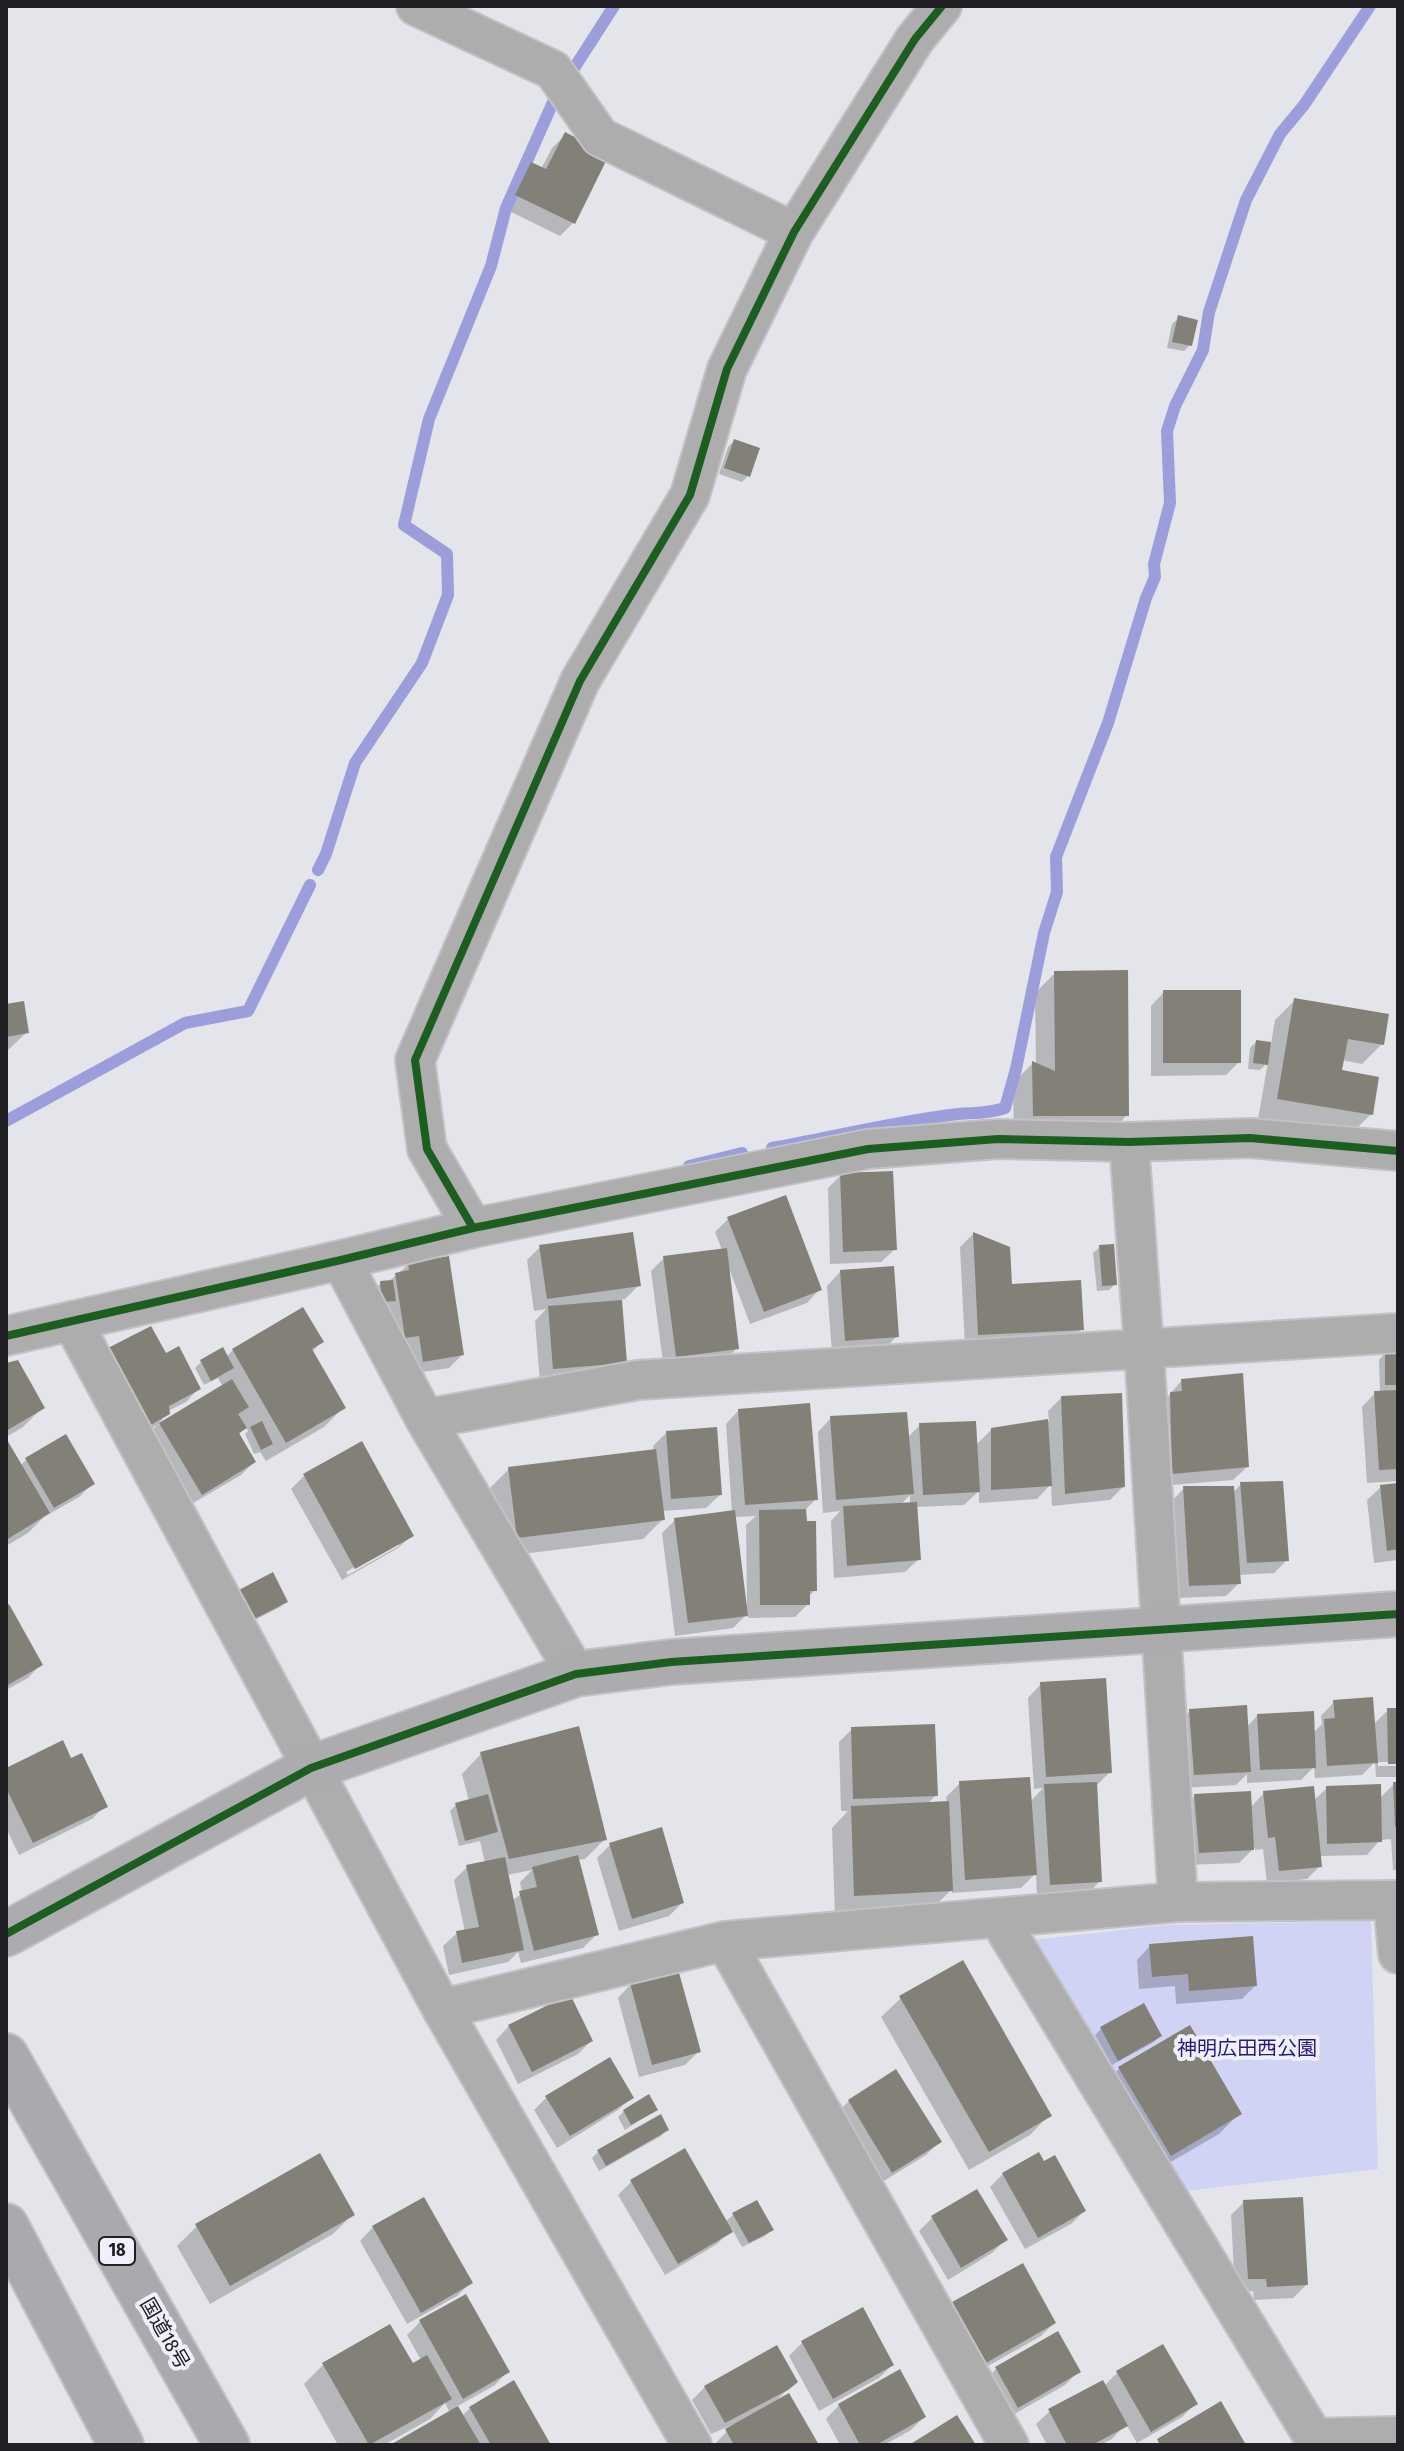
<!DOCTYPE html>
<meta charset="utf-8">
<style>
body{margin:0}
#map{position:relative;width:1404px;height:2451px;overflow:hidden;background:#e4e5ea;font-family:"Fira Sans Condensed",sans-serif}
canvas{display:block}
.frame{position:absolute;inset:0;border:8px solid #202024;pointer-events:none}
</style>
<div id="map">
<canvas width="1404" height="2451"></canvas>
<div class="frame"></div>
</div>
<script>
const g = document.querySelector('canvas').getContext('2d');
g.lineJoin = 'round';
function fillPath(path, color) {
  g.fillStyle = color;
  g.fill(path, 'evenodd');
}
function trace(path, color, width, dash) {
  g.strokeStyle = color;
  g.lineWidth = width;
  g.lineCap = dash ? 'butt' : 'round';
  g.setLineDash(dash || []);
  g.stroke(path);
}
function label(font, color, halo, rows, align = 'center') {
  g.font = font + ' "Fira Sans Condensed","Noto Sans JP",sans-serif';
  g.lineWidth = 8;
  g.setLineDash([]);
  g.textBaseline = 'middle';
  g.strokeStyle = halo;
  g.fillStyle = color;
  for (const [text, x, y, turn = 0] of rows) {
    g.save();
    g.translate(x, y);
    g.rotate((+turn || 0) * Math.PI / 180);
    g.textAlign = isNaN(turn) ? turn : align;
    if (halo) g.strokeText(text, 0, 0);
    g.fillText(text, 0, 0);
    g.restore();
  }
}
fillPath(new Path2D(`
 M1371,1921l7,248 -193,22 -153,-251 133,-15z`), '#d0d3f3');
fillPath(new Path2D(`
 M565,135l8,88 -13,13 -57,-28 15,-31 13,-13 10,5 11,-21z
 M1179,318l11,27 -6,6 -17,-3 5,-24z
 M734,441l14,35 -6,6 -23,-8 9,-27z
 M1055,973l72,142 -19,20h-94l-1,-52 20,-20 3,2 -1,-72z
 M1164,992l75,70 -13,13 -75,1v-70z
 M1295,1000l87,44 -20,20 -20,-4 -2,12 31,42 -20,20 -93,-15 10,-57 -8,8 -12,-1 2,-21 6,-6 15,2 4,-24z
 M6,1006l21,26 -21,20z
 M841,1175l54,74 -14,13 -51,2 -2,-76z
 M728,1219l92,70 -13,14 -57,21 -21,-56 8,80 -13,14 -60,8 -13,-99 13,-13 58,-8 -7,-18z
 M973,1234l38,52 71,43 -14,13 -103,5 -5,-100z
 M540,1247l99,38 -14,14 -5,1 5,63 -13,13 -72,6 -5,-61 11,-12 -12,2 -7,-51z
 M1100,1247l15,37 -6,6 -12,1 -4,-38z
 M409,1264l53,91 -13,13 -39,6 -35,-85 6,-6 7,-1z
 M840,1272l57,64 -13,14 -52,4 -5,-68z
 M321,1342l-9,10 32,55 -20,20 -58,34 -6,-9 -6,2 -9,-20 3,-3 -2,-4 -8,8 16,27 -13,13 -53,31 -41,-69 10,-12 -29,17 37,-86 34,32 -13,14 -18,9 -10,14 65,-38 -5,-9 -14,7 -9,-17 6,-6 25,-5 7,-7z
 M1385,1353h13v128l-31,2 -5,-76 13,-14h5l-1,-33z
 M6,1365l37,42 -20,20 -17,10z
 M1182,1380l65,87 -14,13 -73,6 -2,-78z
 M1061,1398l62,89 -13,13 -58,6 -1,-22 -14,15 -58,4v-12l-15,14 -48,2 3,52 -14,13 -71,6 -3,-57 9,-10 -17,2 -5,-81 13,-14 76,20 13,-13 55,21 17,-17 57,-8 -1,-10zM910,1495v10h-10z
 M739,1410l77,89 -11,11 10,80 -7,7v7l-13,13 -47,1v-5l-15,15 -58,8 -13,-103 13,-13 57,-7 -6,-89zM756,1516l-10,9 1,79h-2l-11,-87z
 M667,1432l53,63 -14,13 -44,3 1,8 -20,20 -145,18 -9,-68 20,-20 145,-18 -1,-5z
 M6,1442l14,24 6,-6 66,24 -13,13 -35,20 -16,16 -22,13z
 M304,1476l108,59 -14,13 -56,32 -51,-91zM399,1542v4l-51,29 -2,-3z
 M1241,1484l46,76 -13,13 -36,2 1,8 -13,13 -50,2 -5,-96 13,-14 49,5z
 M1398,1485v75l-24,3 -7,-63 14,-13z
 M240,1591l46,10 -6,6 -33,17 -13,-27z
 M6,1608l35,56 -13,14 -22,12z
 M1041,1684l69,88 -13,13 3,96 -13,14 -50,2 -1,-24 -15,15 -69,5v-4l-21,21 -96,5 -3,-87 16,-17h-7l-2,-69 13,-13 84,66 -9,9 20,-1 -1,-6 14,-14 70,19 13,-14 -9,1 -6,-91z
 M1334,1702l39,23 15,-15h10v52h-20v4h20v11h-22l-1,-15 -13,13 -47,3 -1,-11 -13,13 -54,3v-9l-11,11 -55,3 -4,-64 13,-13 56,17 11,-12 56,17 9,-9 -1,-8z
 M481,1754l124,85 -20,20 -7,1 18,75 -13,13 -62,15 -3,-11 -10,10 -59,13 -6,-29 14,-13 8,-1 -11,-52 13,-13 18,-4 -5,-22 -21,5 -9,-35 6,-6 13,-4 -7,-27zM532,1870l-12,12 2,11 -10,8 -5,-26z
 M71,1761l34,45 -13,13 -73,36 -13,-27v-58z
 M1394,1784h4v86h-5l-2,-31 -11,1 -13,15 -48,1 1,10 -13,13 -40,4 -4,-34 -8,1v-3l-16,16 -53,2 -4,-56 13,-13 55,12 14,-15 49,8 14,-13 52,11z
 M610,1845l72,58 -13,13 -50,15 -22,-73z
 M1150,1946l105,40 -13,13 -66,5 -1,-18 -36,3 -2,-29z
 M631,1984l67,68 -13,13 -46,12 -21,-79z
 M901,1998l148,117 -19,20 -61,35 -88,-153z
 M509,2026l82,15 -13,13 -60,30 -22,-44z
 M1101,2029l59,7 -6,6 -42,23 -17,-30z
 M1120,2068l119,46 -20,20 -69,40 -50,-86z
 M547,2097h84l-13,13 -61,38 -23,-38z
 M849,2101l90,41 -13,13 -47,29 -43,-70z
 M655,2110l-30,20 -7,-13 6,-6z
 M667,2129l-6,7 -62,35 -7,-13 6,-6z
 M1003,2174l81,37 -13,13 -46,25 -35,-62z
 M631,2182l94,40 9,-8 37,16 -6,6 -23,11 -10,-18 -15,15 -52,31 -47,-80z
 M976,2192l29,48 -13,13 -44,27 -29,-49 13,-13z
 M1244,2202l62,83 -13,13 -39,2 -1,-9 -18,1 -4,-77z
 M353,2214l-20,20 -123,70 -33,-58 20,-20z
 M373,2227l97,56 -13,13 -50,28 -47,-83z
 M465,2296l43,75 -13,14 -39,22 6,9 8,-8 79,37h-155l56,-32 -5,-10 -15,16 -46,26h-46l-34,-61 20,-20 88,2 9,-6 -14,-25 13,-13z
 M953,2304l101,19 -13,13 -69,39 -32,-58z
 M802,2343l90,22 -13,13 -60,33 -30,-55z
 M996,2369l82,3 -13,13 -61,35 -21,-38z
 M1117,2373l78,31 -13,13 -45,26 -11,-19 -14,15 -12,6h-53l-11,-21 14,-13 54,-25z
 M795,2382l-18,18 40,45h-103l20,-21 -23,10 -19,-34 13,-13z
 M839,2405l85,12 -13,13 -27,15h-44l-14,-26z`), '#0003');
trace(new Path2D(`
 M569,76l45,-70
 M318,870l8,-16 29,-91 67,-100 26,-68 -1,-41 -43,-29 25,-106 62,-153 15,-58 48,-108
 M6,1121l179,-98 63,-12 62,-126
 M772,1148c60,-11 118,-25 178,-33 20,-3 34,0 55,-7l11,-39 28,-136 13,-41 -1,-35 52,-134 38,-125 9,-21 -1,-13 16,-61 -3,-72 8,-25 28,-56 6,-38 37,-112 34,-66 24,-29 66,-99
 M689,1166l53,-13`), '#9c9edb', 12);
fillPath(new Path2D(`
 M565,132l44,23 -34,69 -60,-29 16,-33 15,7z
 M1178,315l20,5 -6,26 -20,-4z
 M734,439l26,9 -10,29 -26,-9z
 M1128,970l1,146h-96l-1,-55 23,10 -1,-100z
 M1163,990h78v73h-78z
 M1294,998l95,16 -5,31 -36,-6 -6,31 37,7 -6,38 -96,-16z
 M24,1001l5,32 -23,4v-33z
 M1256,1040l15,2 -3,23 -15,-2z
 M893,1171l4,79 -54,2 -3,-79z
 M786,1195l36,95 -58,22 -37,-95z
 M633,1232l8,54 -94,13 -8,-54z
 M973,1232l37,15 2,37 69,-4 3,50 -106,5z
 M1114,1244l3,41 -15,1 -3,-41z
 M727,1248l12,101 -63,8 -13,-101z
 M449,1256l15,99 -41,7 -4,-26 -14,2 -10,-65 14,-3 -1,-7z
 M894,1266l5,71 -54,4 -5,-71z
 M393,1280l3,21 -14,1 -2,-21z
 M622,1300l5,63 -74,6 -5,-63z
 M303,1307l21,35 -12,7 34,59 -60,35 -54,-94z
 M151,1326l15,27 13,-7 22,43 -32,17 1,8 -28,16 -38,-80z
 M223,1347l11,21 -23,13 -11,-21z
 M1385,1351h13v34h-13z
 M18,1360l27,48 -39,23v-68z
 M1243,1373l6,94 -77,7 -2,-82 12,-1 -1,-12z
 M232,1379l17,28 -11,7 9,14 -8,5 17,29 -54,33 -43,-72z
 M1398,1390v79l-19,1 -5,-79z
 M1122,1393l3,94 -60,7 -4,-98z
 M810,1403l8,97 -73,5 -7,-96z
 M907,1412l7,82 -78,6 -6,-84z
 M1048,1419l4,67 -61,4v-62z
 M262,1421l11,23 -12,6 -11,-23z
 M976,1421l4,71 -57,3 -4,-72z
 M717,1427l5,68 -51,4 -5,-68z
 M66,1434l29,50 -41,24 -29,-50z
 M6,1438l44,75 -44,27z
 M362,1441l52,95 -59,33 -52,-95z
 M656,1449l9,71 -148,18 -9,-71z
 M1283,1481l6,80 -42,2 -7,-81z
 M1398,1483v66l-11,2 -7,-66z
 M1183,1486h51l7,98 -52,2z
 M917,1502l4,58 -74,6 -4,-60z
 M806,1509l1,12h9l1,70h-7v14h-50l-1,-95z
 M735,1510l13,106 -60,7 -14,-105z
 M273,1572l15,30 -34,17 -15,-29z
 M9,1604l34,61 -37,21v-80z
 M1106,1678l6,95 -66,4 -6,-95z
 M1373,1697l5,66 -51,3 -3,-47 11,-1 -2,-18z
 M1247,1705l4,67 -57,3 -5,-66z
 M1387,1708h11v56h-10z
 M1314,1711l2,57 -56,2 -3,-56z
 M935,1724l3,72 -85,3 -2,-72z
 M579,1726l28,114 -98,19 -29,-107z
 M63,1740l8,18 11,-5 26,54 -75,36 -27,-55v-20z
 M1030,1777l7,98 -72,5 -6,-99z
 M1097,1782l5,100 -52,3 -6,-101z
 M1393,1782h5v45h-3z
 M1381,1784l1,58 -55,2 -1,-58z
 M1314,1786l8,81 -43,4 -4,-34 -7,1 -5,-47z
 M1251,1791l3,59 -55,3 -5,-59z
 M488,1794l10,38 -33,9 -10,-38z
 M949,1801l4,90 -99,5 -3,-90z
 M662,1827l22,76 -52,16 -23,-76z
 M578,1855l21,80 -65,16 -15,-60 18,-4 -5,-20z
 M505,1857l19,93 -62,13 -6,-32 23,-4 -13,-62z
 M1253,1936l4,50 -68,5 -1,-17 -36,3 -3,-33z
 M963,1960l89,156 -63,36 -90,-156z
 M678,1969l23,83 -49,13 -22,-82z
 M570,1994l23,47 -61,31 -24,-47z
 M1144,2003l18,33 -44,25 -18,-34z
 M1190,2025l52,89 -71,42 -53,-89z
 M610,2057l24,41 -64,38 -25,-40z
 M896,2069l46,73 -50,31 -44,-73z
 M649,2094l9,16 -27,15 -8,-15z
 M661,2114l8,16 -63,36 -9,-16z
 M685,2148l48,84 -55,32 -48,-84z
 M1039,2152l5,9 11,-6 31,56 -48,27 -36,-65z
 M320,2153l35,62 -125,71 -35,-62z
 M977,2189l31,51 -47,28 -30,-52z
 M424,2197l49,86 -52,30 -49,-87z
 M1303,2197l5,88 -41,2 -1,-8h-18l-5,-79z
 M757,2200l17,30 -25,13 -17,-30z
 M1023,2263l33,60 -70,40 -34,-61z
 M466,2294l44,78 -47,27 -44,-79z
 M863,2307l31,58 -61,34 -32,-58z
 M390,2324l23,39 14,-8 25,44 -83,46 -47,-82z
 M1058,2331l23,41 -63,36 -23,-41z
 M1163,2344l35,60 -47,28 -35,-61z
 M777,2345l21,37 -10,8 -63,33 -21,-37z
 M900,2369l26,48 -50,28h-16l-22,-41z
 M514,2380l37,65h-60l-22,-38z
 M1103,2380l25,46 -36,19h-25l-19,-36z
 M789,2393l30,52h-85l-9,-16z
 M1221,2401l25,44h-86l-3,-6z
 M458,2406l23,39h-91z
 M957,2415l19,30h-67z`), '#828077');
const street = new Path2D(`
 M416,6l137,64 47,67 194,95
 M1129,1142l15,207 34,553
 M473,1228l-46,-79 -12,-89 165,-379 110,-186 37,-126 67,-137 121,-193 27,-33
 M341,1260l84,159 151,255
 M72,1321l370,688 250,436
 M6,1336l335,-76 132,-32 395,-79 130,-10 131,3 121,-4 148,13
 M425,1419l213,-39 760,-47
 M1393,1900l5,54
 M999,1919l315,519 84,-2
 M725,1941l284,504
 M442,2009l283,-68 453,-39 220,-2`);
const secondary = new Path2D(`
 M6,1934l305,-166 265,-94 95,-12 727,-48`);
const highway = new Path2D(`
 M6,2056l221,389
 M6,2226l115,219`);
trace(street, '#c2c2c6', 42);
trace(secondary, '#c2c2c6', 48);
trace(highway, '#c2c2c6', 48);
trace(street, '#adadae', 38);
trace(secondary, '#acacae', 44);
trace(highway, '#aaaaae', 44);
trace(new Path2D(`
 M473,1228l-46,-79 -12,-89 165,-379 110,-186 37,-126 67,-137 121,-193 27,-33
 M6,1336l335,-76 132,-32 395,-79 130,-10 131,3 121,-4 148,13
 M6,1934l305,-166 265,-94 95,-12 727,-48`), '#1b5e20', 8);
for (const [x, y, w] of [
 [117,2251,36]
]) {
  const box = new Path2D();
  box.roundRect(x - w / 2, y - 14, w, 28, 6);
  g.fillStyle = '#eff0fb';
  g.fill(box);
  trace(box, '#202024', 2);
}
label('bold 18px', '#202024', null, [
 ["18",117,2251]
]);
label('20px', '#29187b', '#eff0fb', [
 ["神明広田西公園",1247,2049]
]);
label('20px', '#202024', '#eff0fb', [
 ["国道18号",164,2334,60]
]);
</script>
